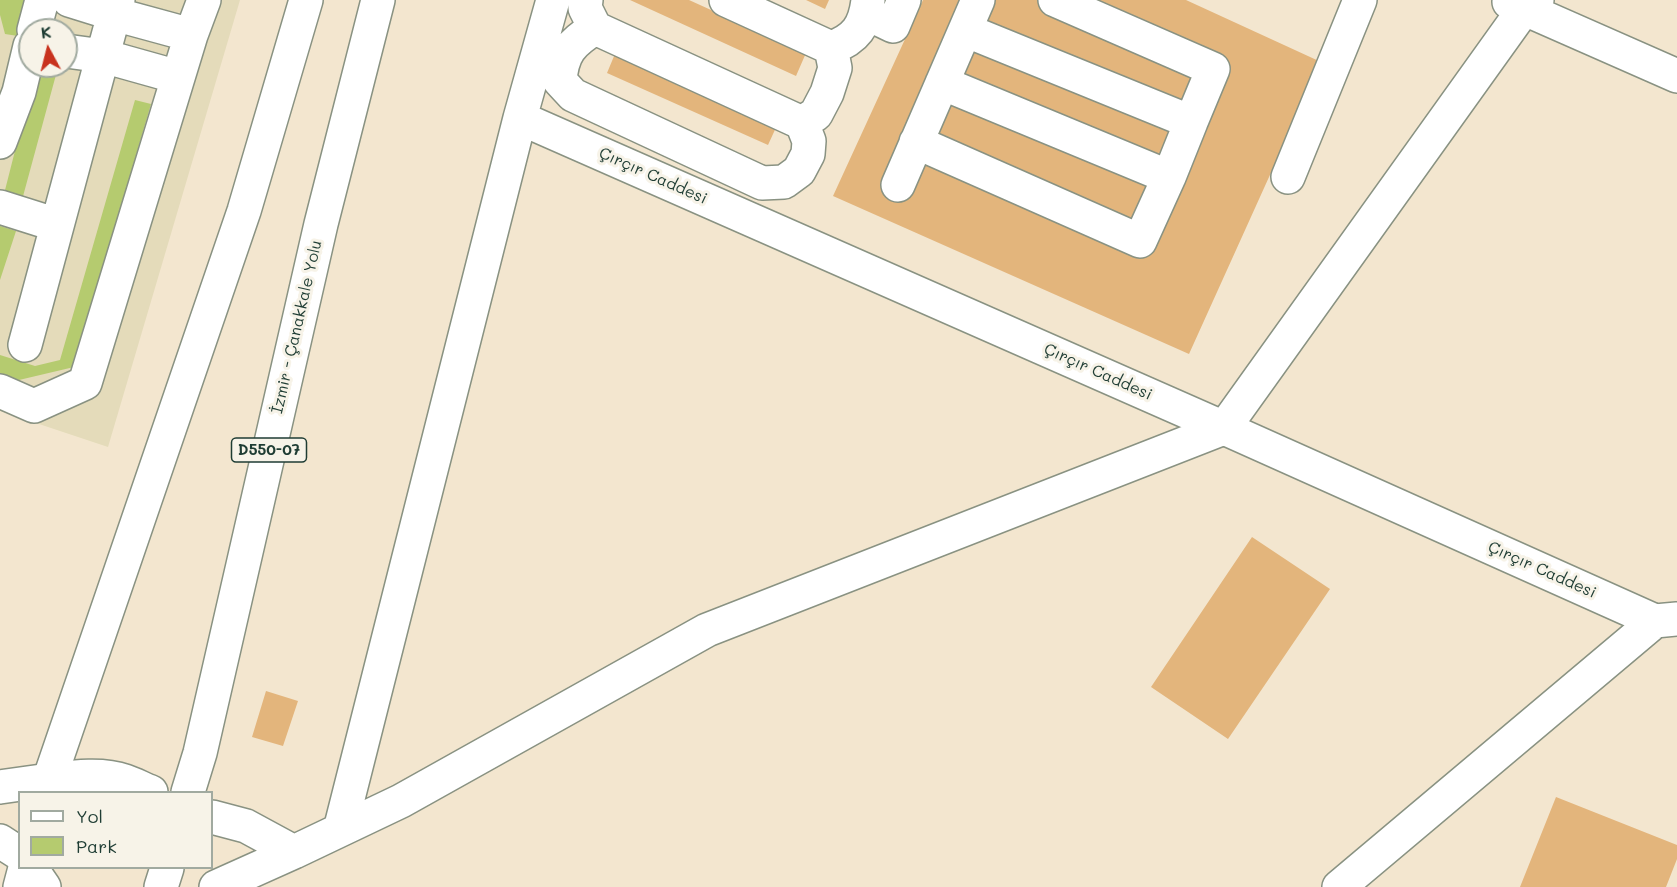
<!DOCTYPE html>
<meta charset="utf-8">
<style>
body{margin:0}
#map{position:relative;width:1677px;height:887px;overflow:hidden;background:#f3e6cf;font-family:Mali,sans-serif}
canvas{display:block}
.legend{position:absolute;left:18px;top:791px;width:195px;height:78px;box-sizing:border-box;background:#f7f3e8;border:2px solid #a1aaa0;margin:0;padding:8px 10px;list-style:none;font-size:18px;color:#1f3d34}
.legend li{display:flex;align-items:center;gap:12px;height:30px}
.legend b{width:30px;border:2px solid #a1aaa0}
.north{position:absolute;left:18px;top:18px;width:60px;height:60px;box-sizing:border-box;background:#f7f3e8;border:2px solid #a1aaa0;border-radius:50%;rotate:353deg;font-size:16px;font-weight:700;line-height:24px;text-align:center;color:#1f3d34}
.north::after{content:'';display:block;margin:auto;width:21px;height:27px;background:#c8321e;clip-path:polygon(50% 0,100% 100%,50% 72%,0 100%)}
</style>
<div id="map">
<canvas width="1677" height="887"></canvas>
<ul class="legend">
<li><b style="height:8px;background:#fff"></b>Yol</li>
<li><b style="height:16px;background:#b5cb6f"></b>Park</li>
</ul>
<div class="north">K</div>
</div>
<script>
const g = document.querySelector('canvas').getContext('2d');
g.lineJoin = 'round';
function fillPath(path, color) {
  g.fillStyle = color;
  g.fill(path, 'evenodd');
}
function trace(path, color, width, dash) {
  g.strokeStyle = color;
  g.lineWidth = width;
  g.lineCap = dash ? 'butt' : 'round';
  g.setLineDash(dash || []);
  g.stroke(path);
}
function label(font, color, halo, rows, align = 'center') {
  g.font = font + ' Mali,sans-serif';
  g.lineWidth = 6;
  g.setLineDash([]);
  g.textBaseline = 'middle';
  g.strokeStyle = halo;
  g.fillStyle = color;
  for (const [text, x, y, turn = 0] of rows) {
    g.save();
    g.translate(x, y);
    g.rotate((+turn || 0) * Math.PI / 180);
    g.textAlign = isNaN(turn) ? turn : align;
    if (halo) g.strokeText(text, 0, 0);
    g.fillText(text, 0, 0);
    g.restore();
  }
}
fillPath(new Path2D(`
 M0,0h240l-132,447 -108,-36zM30,30h36v36h-36z`), '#e4dbba');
fillPath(new Path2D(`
 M0,0h28l-10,36 -13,-2 -5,-19z
 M57,71l-35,129 -19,-2 30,-118 11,-6z
 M135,100l16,4 -77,263 -55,13 -19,-5v-20l35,11 25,-6z
 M0,226l16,5 -16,49z`), '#b5cb6f');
fillPath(new Path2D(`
 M630,0h59l117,53 -10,23z
 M806,0h23l-4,9z
 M923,0h263l135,62 -132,292 -356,-158z
 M617,49l162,72 -11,24 -161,-72z
 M1252,537l78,52 -102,150 -77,-52z
 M266,691l32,10 -15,45 -31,-9z
 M1556,797l121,48v14l-11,28h-146z`), '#e3b57c');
const minor = new Path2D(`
 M118,0l-4,14 77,21
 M586,0l-1,8 10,20 207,95 7,18 -1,13 -9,17 -15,11 -22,1 -189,-88 -13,-14c2,-28 11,-38 35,-53
 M726,0l105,48c25,-9 34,-22 37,-48
 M1509,2l168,74
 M866,13l27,13 11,-26
 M34,30l8,-30
 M965,30l226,92 22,-53 -158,-69
 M66,51l37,5 75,21
 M520,118l704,310 431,193 22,-2
 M802,123l14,-9 11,-21 8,-25 -4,-20
 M0,142l19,-50 11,-46
 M916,142l224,99 29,-64 -227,-94
 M1169,177l22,-55
 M1288,177l72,-177
 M898,185l80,-185
 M0,207l57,18
 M25,345l89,-331 -45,-14
 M0,391l34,15 51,-23 106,-348 13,-35
 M0,787l49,-7
 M212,817l34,9 48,26
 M340,830l180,-712 33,-118
 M0,841l20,13
 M216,887l78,-35 107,-51 306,-171 517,-202 300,-419 13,-9
 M1339,887l316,-266`);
const major = new Path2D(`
 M49,780c24,-3 53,-7 76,1 9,3 18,8 26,11
 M31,868l13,19`);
const highway = new Path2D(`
 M45,792l199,-581 62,-211
 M188,792l12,-39 121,-529 57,-224
 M20,887l5,-19
 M161,887l6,-19`);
trace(minor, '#899282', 36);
trace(major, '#899282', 36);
trace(highway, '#899282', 36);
trace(minor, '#fff', 33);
trace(major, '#fff', 33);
trace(highway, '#fff', 33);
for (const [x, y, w] of [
 [269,450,75]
]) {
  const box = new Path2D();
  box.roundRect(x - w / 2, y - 12, w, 24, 4.5);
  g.fillStyle = '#f7f3e8';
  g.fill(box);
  trace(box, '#1f3d34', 1.5);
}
label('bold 15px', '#1f3d34', null, [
 ["D550-07",269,450]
]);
label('16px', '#1f3d34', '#f7f3e8', [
 ["Çırçır Caddesi",653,176,24],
 ["İzmir - Çanakkale Yolu",297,327,-77],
 ["Çırçır Caddesi",1098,372,24],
 ["Çırçır Caddesi",1542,570,24]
]);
</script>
